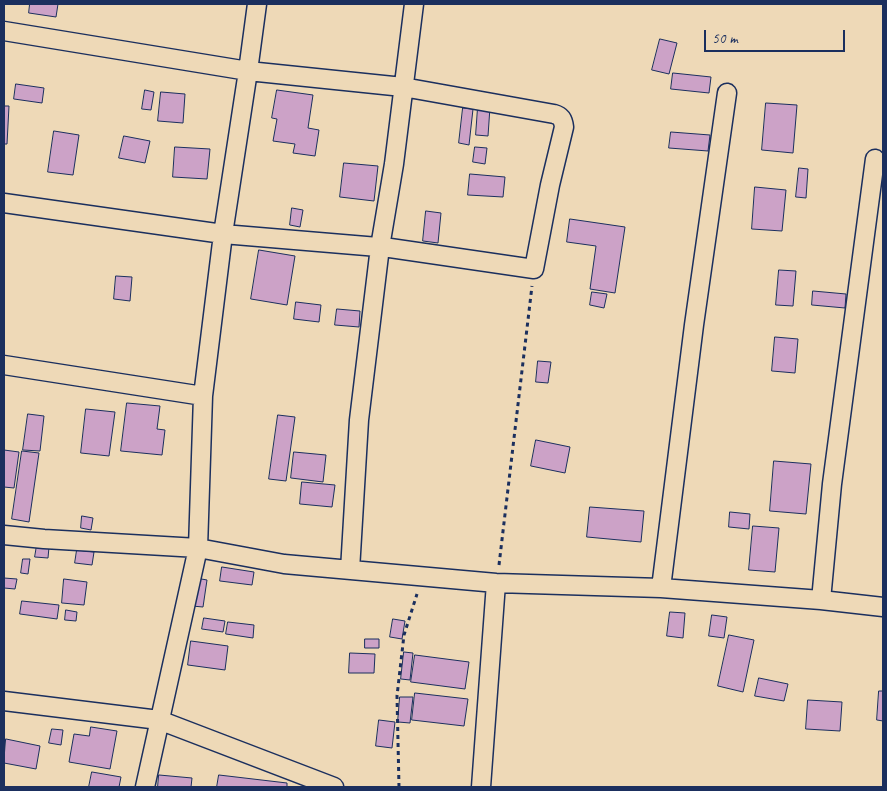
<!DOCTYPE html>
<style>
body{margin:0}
#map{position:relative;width:887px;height:791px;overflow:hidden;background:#eed9b7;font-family:Caveat,sans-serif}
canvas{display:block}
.frame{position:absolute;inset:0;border:5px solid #1b2f5e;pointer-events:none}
.scale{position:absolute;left:704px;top:30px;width:141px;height:22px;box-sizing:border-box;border:2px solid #1b2f5e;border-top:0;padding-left:6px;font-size:15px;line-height:18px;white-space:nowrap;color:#1b2f5e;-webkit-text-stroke:4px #eed9b7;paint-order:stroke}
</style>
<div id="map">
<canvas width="887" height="791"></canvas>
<div class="frame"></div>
<div class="scale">50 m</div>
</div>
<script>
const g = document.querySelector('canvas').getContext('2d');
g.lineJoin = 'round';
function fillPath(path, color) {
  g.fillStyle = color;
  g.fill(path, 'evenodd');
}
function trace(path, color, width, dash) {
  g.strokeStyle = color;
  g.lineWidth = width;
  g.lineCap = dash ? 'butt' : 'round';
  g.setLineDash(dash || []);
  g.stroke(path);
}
const building = new Path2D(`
 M30,4h28l-2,13 -27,-4z
 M660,39l17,4 -8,31 -17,-4z
 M673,73l38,4 -2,16 -38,-4z
 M16,84l28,4 -2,15 -28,-4z
 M145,90l9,2 -3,18 -9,-1z
 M277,90l36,5 -5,33 11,2 -4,26 -22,-3 2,-9 -22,-3 4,-22 -5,-1z
 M161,92l24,2 -2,29 -25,-2z
 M766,103l31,2 -4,48 -31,-3z
 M4,106h5l-2,38h-3z
 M478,107h12l-2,29 -12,-1z
 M463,108l10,1 -4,36 -10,-2z
 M54,131l25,4 -6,40 -25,-3z
 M671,132l39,3 -2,16 -39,-3z
 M124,136l26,5 -5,22 -26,-5z
 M175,147l35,2 -3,30 -34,-2z
 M475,147l12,1 -2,16 -12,-2z
 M344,163l34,3 -4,35 -34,-4z
 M799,168l9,1 -2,29 -10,-1z
 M470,174l35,3 -2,20 -35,-2z
 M755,187l31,3 -4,41 -30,-2z
 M292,208l11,2 -3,17 -10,-2z
 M426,211l15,2 -3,30 -15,-2z
 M570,219l55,8 -10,66 -25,-4 6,-43 -29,-4z
 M259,250l36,6 -8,49 -36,-6z
 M779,270l17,1 -3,35 -17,-1z
 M116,276l16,1 -2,24 -16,-2z
 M813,291l33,3 -1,14 -33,-3z
 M592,292l15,2 -3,14 -14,-3z
 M296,302l25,3 -2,17 -25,-3z
 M337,309l23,2 -1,16 -24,-2z
 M775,337l23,2 -3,34 -23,-2z
 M538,361l13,1 -3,21 -12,-1z
 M127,403l33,3 -3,23 8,1 -3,25 -41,-4z
 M86,409l29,3 -6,44 -28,-3z
 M28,414l16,2 -4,35 -17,-1z
 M278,415l17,2 -9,64 -17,-2z
 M536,440l34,7 -5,26 -34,-7z
 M4,450l15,2 -5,36 -10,-1z
 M22,451l17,2 -10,69 -17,-3z
 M294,452l32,3 -3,27 -32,-4z
 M774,461l37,3 -5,50 -36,-3z
 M302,482l33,3 -3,22 -32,-3z
 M590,507l54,4 -3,31 -54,-5z
 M730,512l20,2 -1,15 -20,-2z
 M82,516l11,2 -2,12 -10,-2z
 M753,526l26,2 -4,44 -26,-2z
 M37,545l12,2 -1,11 -13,-1z
 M77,550l17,2 -2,13 -17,-2z
 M23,559h7l-2,15 -7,-1z
 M222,567l32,5 -2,13 -32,-4z
 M4,578l13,1 -2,10 -11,-1z
 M196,578l11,2 -4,27 -11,-1z
 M64,579l23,3 -3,23 -22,-2z
 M22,601l37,4 -2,14 -37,-5z
 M66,610l11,2 -1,9 -11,-1z
 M670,612l15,1 -2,25 -16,-2z
 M712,615l15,2 -3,21 -15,-2z
 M204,618l21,3 -2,11 -21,-3z
 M393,619l12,2 -3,18 -12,-2z
 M228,622l26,3 -1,13 -27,-4z
 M729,635l25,5 -11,52 -25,-6z
 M365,639h14v9h-14z
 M191,641l37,5 -3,24 -37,-5z
 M404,652l9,1 -3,27 -9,-1z
 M350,653l25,1 -1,19h-25z
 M415,655l54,7 -4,27 -54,-7z
 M759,678l29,6 -4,17 -29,-5z
 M879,691h4v30l-6,-1z
 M415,693l53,6 -4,27 -52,-6z
 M400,697h13l-3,26 -12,-1z
 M808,700l34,2 -2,29 -34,-2z
 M379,720l16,2 -3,26 -16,-2z
 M91,727l26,4 -7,38 -41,-7 5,-28 15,2z
 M52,729l11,1 -2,15 -12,-2z
 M6,739l34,7 -4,23 -32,-6z
 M92,772l29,5 -2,10h-30z
 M159,775l33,3 -1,9h-33z
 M219,775l68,8v4h-70z`);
fillPath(building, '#cca2c7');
trace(building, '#1b2f5e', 1);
const minor = new Path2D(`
 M4,31l244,40 155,16 151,27c7,2 9,5 10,13l-14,58 -16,84 -144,-21 -167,-14 -219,-31
 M4,365l199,31
 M4,535l40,4 154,9 86,16 212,19 165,5 160,12 62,7
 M350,570l9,-150 21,-173 14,-83 20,-160
 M661,588l33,-263 33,-232
 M821,600l11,-116 43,-325
 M4,701l155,19 175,67
 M145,787l53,-239 5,-152 20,-162 25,-163 9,-67
 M481,787l15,-204`);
trace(minor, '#1b2f5e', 21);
trace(new Path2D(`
 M499,565l33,-279
 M399,787l-2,-91 7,-61 13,-41`), '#1b2f5e', 3, [4, 4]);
trace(minor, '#eed9b7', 18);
</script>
